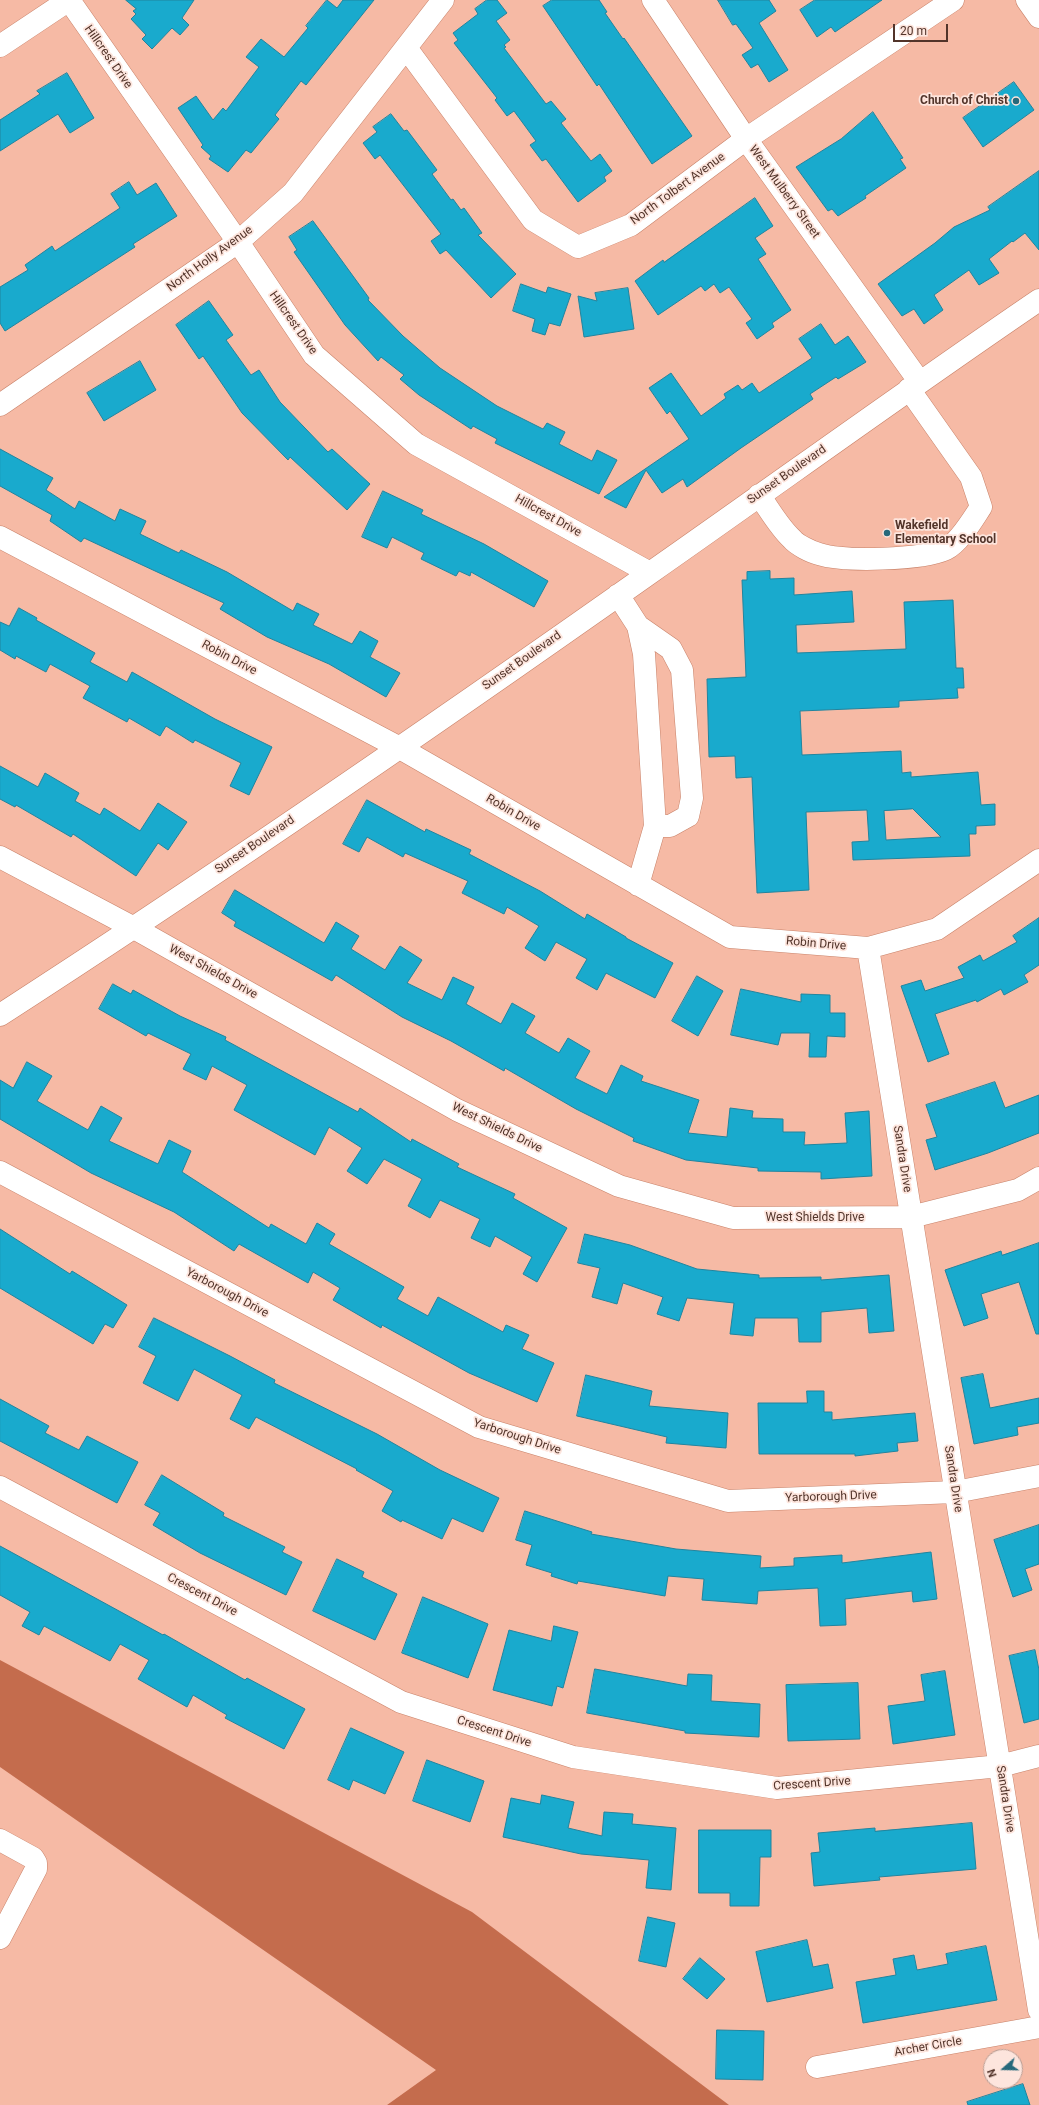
<!DOCTYPE html>
<style>
body{margin:0}
#map{position:relative;width:1039px;height:2105px;overflow:hidden;background:#f6baa5;font-family:Roboto,sans-serif}
canvas{display:block}
.north{position:absolute;left:983px;top:2049px;width:40px;height:40px;box-sizing:border-box;background:#fde5dd;border:1px solid #b99e95;border-radius:50%;rotate:250deg;font-size:11px;font-weight:700;line-height:16px;text-align:center;color:#52342a}
.north::after{content:'';display:block;margin:auto;width:14px;height:18px;background:#27697b;clip-path:polygon(50% 0,100% 100%,50% 72%,0 100%)}
.scale{position:absolute;left:893px;top:24px;width:55px;height:18px;box-sizing:border-box;border:2px solid #52342a;border-top:0;padding-left:5px;font-size:12px;line-height:14px;white-space:nowrap;color:#52342a;-webkit-text-stroke:3px #fde5dd;paint-order:stroke}
</style>
<div id="map">
<canvas width="1039" height="2105"></canvas>
<div class="north">N</div>
<div class="scale">20 m</div>
</div>
<script>
const g = document.querySelector('canvas').getContext('2d');
g.lineJoin = 'round';
function fillPath(path, color) {
  g.fillStyle = color;
  g.fill(path, 'evenodd');
}
function trace(path, color, width, dash) {
  g.strokeStyle = color;
  g.lineWidth = width;
  g.lineCap = dash ? 'butt' : 'round';
  g.setLineDash(dash || []);
  g.stroke(path);
}
function label(font, color, halo, rows, align = 'center') {
  g.font = font + ' Roboto,sans-serif';
  g.lineWidth = 3.5;
  g.setLineDash([]);
  g.textBaseline = 'middle';
  g.strokeStyle = halo;
  g.fillStyle = color;
  for (const [text, x, y, turn = 0] of rows) {
    g.save();
    g.translate(x, y);
    g.rotate((+turn || 0) * Math.PI / 180);
    g.textAlign = isNaN(turn) ? turn : align;
    if (halo) g.strokeText(text, 0, 0);
    g.fillText(text, 0, 0);
    g.restore();
  }
}
fillPath(new Path2D(`
 M0,1660l472,252 257,193h-342l49,-35 -436,-303z`), '#c46c4d');
const building = new Path2D(`
 M126,0h68l-12,18 7,7 -9,10 -8,-7 -20,21 -10,-10 4,-4 -15,-16 5,-5 -3,-3 3,-2z
 M327,0l10,8 6,-8h31l-68,85 -5,-4 -26,34 4,4 -28,34 -5,-3 -18,22 -19,-13 2,-3 -10,-9 2,-2 -25,-37 18,-12 17,24 10,-12 3,3 33,-44 -13,-10 15,-18 23,18 24,-29 -2,-2z
 M487,0h10l10,13 -11,8 14,19 -6,5 2,2 -2,1 42,56 5,-3 15,18 -5,4 30,38 9,-7 12,17 -8,6 2,4 -28,21 -32,-43 -4,2 -12,-16 6,-4 -22,-30 -7,5 -12,-16 2,-2 -43,-55 4,-3 -5,-7 25,-19 -3,-5z
 M552,0h47l8,12 -2,1 18,26 1,-1 68,98 -40,28 -53,-80 -2,2 -54,-80z
 M718,0h51l7,11 -17,12 29,47 -19,12 -11,-18 -7,4 -9,-13 11,-7 -17,-24 -3,1z
 M815,0h67l-47,32 -4,-5 -14,10 -17,-27z
 M67,73l27,45 -24,15 -12,-19 -58,37v-31l40,-26 -3,-3z
 M1014,82l20,28 -51,37 -20,-29z
 M873,112l30,46 -3,1 6,9 -41,28 1,2 -28,18 -6,-7 -4,2 -32,-44 45,-28z
 M391,114l13,17 3,-1 30,40 -5,4 19,26 2,-1 8,11 3,-2 18,25 -4,2 38,39 -25,24 -45,-48 -6,4 -9,-13 10,-7 -61,-79 -5,4 -12,-16 14,-11 -4,-5z
 M1039,171v79l-14,-17 -12,9 -1,-1 -23,18 10,14 -20,12 -10,-15 -35,25 9,15 -19,14 -10,-15 -12,7 -24,-32 57,-41 19,-16 36,-17 -2,-3z
 M129,182l8,13 19,-12 21,33 -44,28 2,3 -130,84 -5,-8v-36l28,-17 -3,-5 27,-19 3,5 65,-43 -9,-14z
 M755,198l18,28 -18,12 11,16 -8,5 33,51 -19,13 2,4 -17,12 -11,-16 6,-4 -23,-32 -9,6 -6,-9 -9,7 -4,-5 -43,29 -23,-34 28,-21 1,2z
 M313,221l56,77 -1,2 35,36 37,32 57,38 46,23 4,-6 18,9 -6,12 33,17 5,-11 20,10 -18,34 -104,-51 2,-4 -24,-13 -2,3 -52,-34 -19,-16 4,-4 -23,-18 -3,4 -33,-36 -51,-73 3,-2 -8,-13z
 M521,284l25,9 2,-6 23,7 -11,32 -11,-3 -4,12 -13,-4 3,-12 -22,-8z
 M628,288l6,41 -50,8 -6,-41 19,5 -2,-8z
 M209,301l24,34 -7,5 25,35 8,-5 21,32 48,50 4,-3 38,35 -23,26 -57,-53 -2,3 -46,-47 -39,-57 -4,3 -23,-34z
 M821,324l14,21 13,-9 18,26 -28,17 -2,-2 -26,17 3,5 -72,49 -54,39 -4,-8 -21,14 -16,-23 -20,38 -22,-11 85,-58 -19,-28 -3,3 -18,-26 22,-15 30,43 25,-18 -2,-4 14,-9 4,5 10,-7 7,10 53,-35 -13,-19z
 M140,361l16,29 -52,31 -17,-28z
 M0,449l53,29 -7,12 29,19 4,-8 36,20 5,-12 26,12 -6,13 39,19 2,-3 46,22 66,39 4,-8 22,11 -6,11 39,19 8,-13 18,10 -8,16 30,16 -14,24 -57,-33 -62,-27 -47,-28 4,-6 -140,-65 -3,4 -31,-21 2,-6 -52,-29z
 M383,491l40,19 -2,4 63,30 64,37 -14,26 -63,-35 -1,4 -11,-5 -3,5 -35,-17 3,-6 -32,-16 -5,11 -25,-11z
 M770,571v8l24,-1v17l58,-4 2,31 -58,3 1,28 109,-4 -2,-47 49,-2 3,68h7l1,20h-7l1,10 -59,3v6l-99,4 2,44 99,-4 1,22 9,-1v5l67,-5 3,33 14,-1v21l-19,1v8h-7l1,22 -117,4 -1,-18 17,-1 -2,-31 -61,2 3,78 -52,3 -5,-116 -16,1 -1,-22 -26,1 -2,-78 39,-2 -4,-97h5v-8zM913,809l28,28 -55,3 -2,-29z
 M19,608l18,10 -1,2 59,33 -5,9 37,20 5,-10 83,47 57,28 -23,48 -19,-9 11,-23 -46,-23 -2,3 -27,-17 -6,10 -31,-18 -2,4 -44,-24 7,-12 -40,-22 -4,8 -30,-16 -1,3 -15,-9v-28l9,4z
 M0,766l38,21 7,-14 34,20 -4,8 25,14 4,-7 36,23 18,-28 29,19 -19,28 -10,-7 -22,33 -63,-42 -2,3 -55,-32 -1,2 -15,-8z
 M367,800l58,32 1,-3 45,21 -2,4 71,37 45,28 2,-5 39,23v1l47,25 -18,35 -49,-25 -9,17 -21,-12 11,-19 -31,-17 -11,19 -20,-13 14,-22 -32,-19 -3,7 -42,-21 6,-12 -63,-28 -2,4 -36,-20 -8,15 -16,-8z
 M235,890l89,53 12,-21 23,14 -8,13 34,21 15,-24 22,14 -15,23 35,17 11,-23 21,10 -8,17 35,20 11,-21 23,13 -10,17 34,20 9,-15 22,13 -15,27 32,16 14,-29 22,11 -2,5 58,19 -11,33 39,4 3,-29 23,3 -1,7 31,1v13h22l-1,13 43,-2 -2,-30 24,-2 3,65 -51,3v-7l-63,-1v-3l-72,-8 -53,-19 1,-3 -58,-29 -71,-41 -1,3 -53,-30 -49,-24 -66,-42 -4,6 -98,-55 2,-4 -14,-9z
 M1039,918v47l-15,10 4,7 -24,13 -3,-6 -24,13 -1,-2 -41,14 14,40 -21,8 -27,-76 20,-6 4,11 39,-13 -6,-11 22,-12 3,6 34,-19 -4,-6z
 M697,976l26,15 -25,45 -26,-15z
 M113,984l18,10 2,-4 47,26 46,21 -1,3 133,72 2,-4 51,34 1,-3 47,25 -2,3 58,27 -2,4 54,30 -30,54 -14,-8 9,-17 -37,-21 -5,11 -19,-9 9,-19 -40,-19 -10,18 -22,-12 14,-27 -38,-20 -17,25 -20,-13 15,-23 -33,-21 -14,28 -81,-45 13,-25 -35,-19 -6,14 -23,-11 8,-15 -43,-21 -2,3 -47,-27z
 M741,989l60,13v-8l29,1v18h15v24l-18,-1 -1,21h-17l1,-24h-29l-3,12 -47,-10z
 M27,1062l25,14 -15,25 51,29 13,-24 21,12 -13,23 49,23 11,-24 22,11 -9,21 87,56 2,-4 35,20 11,-21 18,11 -6,10 75,43 -7,12 31,17 10,-19 65,35 3,-7 23,10 -7,14 32,14 -17,39 -68,-29 -87,-48 -1,3 -48,-28 7,-12 -27,-16 -5,11 -69,-39 -5,7 -60,-39 -83,-39 -91,-54v-39l13,8z
 M995,1082l10,26 34,-13v38l-51,20 -53,17 -9,-30 11,-3 -11,-32z
 M0,1229l70,45 2,-3 55,34 -14,23 -8,-4 -12,20 -93,-56z
 M585,1234l45,11 67,24 62,6v3l62,-1v3l68,-5 5,56 -25,2 -2,-25 -46,4v30h-22l-1,-24h-43l-2,18 -23,-2 4,-31 -47,-5 -8,23 -22,-7 6,-17 -40,-14 -6,21 -25,-7 8,-29 -22,-5z
 M1039,1243v91h-3l-17,-52 -38,12 7,24 -24,8 -19,-56 56,-19 1,4z
 M154,1318l76,38 45,24 -1,3 103,51 63,36 59,28 -16,34 -31,-14 -10,21 -40,-19 -1,2 -19,-11 11,-20 -37,-21 1,-1 -101,-52 -7,12 -19,-10 12,-24 -48,-26 -16,32 -35,-18 13,-27 -17,-9z
 M983,1374l7,34 49,-10v25l-22,4 1,8 -44,9 -13,-66z
 M586,1375l66,16 -3,15 79,7 -2,35 -60,-5 1,-6 -90,-21z
 M807,1391h17v21h8v8l83,-7 3,28 -21,2 1,8 -43,5v-2h-96l-1,-51h49z
 M0,1399l49,27 -4,7 34,17 8,-14 51,26 -21,41 -117,-62z
 M162,1475l62,38 -1,3 62,31 -3,5 20,10 -16,33 -86,-42 -47,-28 7,-12 -15,-8z
 M525,1511l67,21 -1,2 85,15 85,7 -1,12 34,-2v-8l48,-3v8l89,-11 6,47 -24,3 -1,-11 -67,8 1,26 -26,1 -2,-38 -60,3 -1,13 -55,-4 2,-21 -36,-3 -3,20 -87,-15 -1,3 -26,-8 1,-3 -26,-8 6,-20 -16,-5z
 M1039,1525v39l-14,5 7,21 -19,7 -19,-57z
 M0,1546l163,89 1,-1 81,46 2,-2 58,31 -21,40 -59,-31 2,-3 -34,-20 -6,12 -49,-28 11,-19 -29,-16 -10,17 -66,-35 -5,9 -17,-9 8,-14 -30,-17z
 M337,1559l27,13 -2,5 35,17 -22,46 -62,-29z
 M423,1597l65,27 -20,54 -66,-25z
 M554,1626l24,6 -15,56 -6,-2 -5,20 -59,-16 16,-60 42,11z
 M1035,1650l4,20v49l-15,4 -15,-67z
 M595,1669l92,17 1,-12 24,1 -1,26 49,3 -1,33 -74,-4v-2l-98,-18z
 M945,1671l10,64 -62,9 -5,-38 37,-5 -4,-26z
 M858,1683l2,56 -72,2 -2,-56z
 M351,1728l53,24 -19,42 -32,-14 -4,10 -21,-10z
 M427,1760l57,21 -14,41 -57,-21z
 M542,1795l32,7 -6,26 34,8 2,-24 29,2 -1,10 44,4 -5,62 -25,-2 3,-28 -68,-6 -78,-17 8,-39 29,6z
 M972,1823l4,46 -97,8 1,3 -66,6 -3,-33 9,-1 -2,-19 57,-5v3z
 M699,1830h72v27h-11l-1,49h-29v-13h-31z
 M648,1917l27,6 -9,44 -27,-6z
 M807,1940l6,27 15,-3 5,24 -66,14 -11,-50z
 M986,1946l11,54 -134,23 -7,-41 40,-7 -3,-16 21,-4 3,15 31,-6 -2,-10z
 M700,1958l25,21 -18,20 -24,-20z
 M717,2030l47,1 -1,49 -47,-1z
 M1023,2084l7,21h-62l-1,-3z`);
fillPath(building, '#19aacd');
trace(building, '#21849e', 1);
const minor = new Path2D(`
 M69,0l169,242 76,113 102,89 234,129
 M653,0l93,139 173,242
 M1027,0l12,17
 M0,46l69,-46
 M407,49l126,171 45,27 53,-22 115,-86 207,-139
 M0,405l238,-163 55,-49 150,-193
 M759,495c10,14 20,32 33,44 5,6 19,13 27,15 25,8 103,6 127,-5 13,-6 27,-30 35,-42l-10,-30 -62,-88
 M0,537l398,210 332,190 138,11 69,-19 102,-69
 M618,595l20,31 6,28 11,172 -17,59
 M638,626l33,23 11,21 10,128 -4,18 -18,10h-15
 M0,857l134,71 323,182 162,76 114,32 178,-1 107,-27 21,-12
 M868,948l171,1062
 M0,1015c220,-142 436,-291 650,-442 130,-91 258,-184 389,-273
 M0,1172l479,255 249,74 227,-9 84,-16
 M0,1487l401,215 172,55 204,31 223,-22 39,-10
 M0,1840l33,18 3,5v6l-36,69
 M817,2067l222,-40`);
trace(minor, '#c88269', 23);
trace(minor, '#fff', 22);
for (const [x, y, r, color] of [
 [1016,101,4,"#27697b"],
 [887,533,4,"#27697b"]
]) {
  const dot = new Path2D();
  dot.arc(x, y, r, 0, 2 * Math.PI);
  g.fillStyle = color;
  g.fill(dot);
  trace(dot, '#fde5dd', 1.5);
}
label('12px', '#52342a', '#fde5dd', [
 ["Hillcrest Drive",108,57,55],
 ["North Tolbert Avenue",678,189,-36],
 ["West Mulberry Street",784,192,54],
 ["North Holly Avenue",210,259,-36],
 ["Hillcrest Drive",293,323,55],
 ["Sunset Boulevard",787,475,-35],
 ["Hillcrest Drive",548,516,29],
 ["Robin Drive",229,658,28],
 ["Sunset Boulevard",522,661,-35],
 ["Robin Drive",513,813,30],
 ["Sunset Boulevard",255,845,-34],
 ["Robin Drive",816,944,5],
 ["West Shields Drive",213,972,29],
 ["West Shields Drive",497,1128,26],
 ["Sandra Drive",902,1159,81],
 ["West Shields Drive",815,1218],
 ["Yarborough Drive",227,1293,28],
 ["Yarborough Drive",517,1437,18],
 ["Sandra Drive",953,1479,81],
 ["Yarborough Drive",831,1497,-2],
 ["Crescent Drive",202,1595,28],
 ["Crescent Drive",494,1732,18],
 ["Crescent Drive",812,1784,-4],
 ["Sandra Drive",1005,1799,81],
 ["Archer Circle",928,2047,-10]
]);
label('bold 12px', '#52342a', '#fde5dd', [
 ["Church of Christ",1008,101],
 ["Wakefield",895,526,"left"],
 ["Elementary School",895,540,"left"]
], 'right');
</script>
